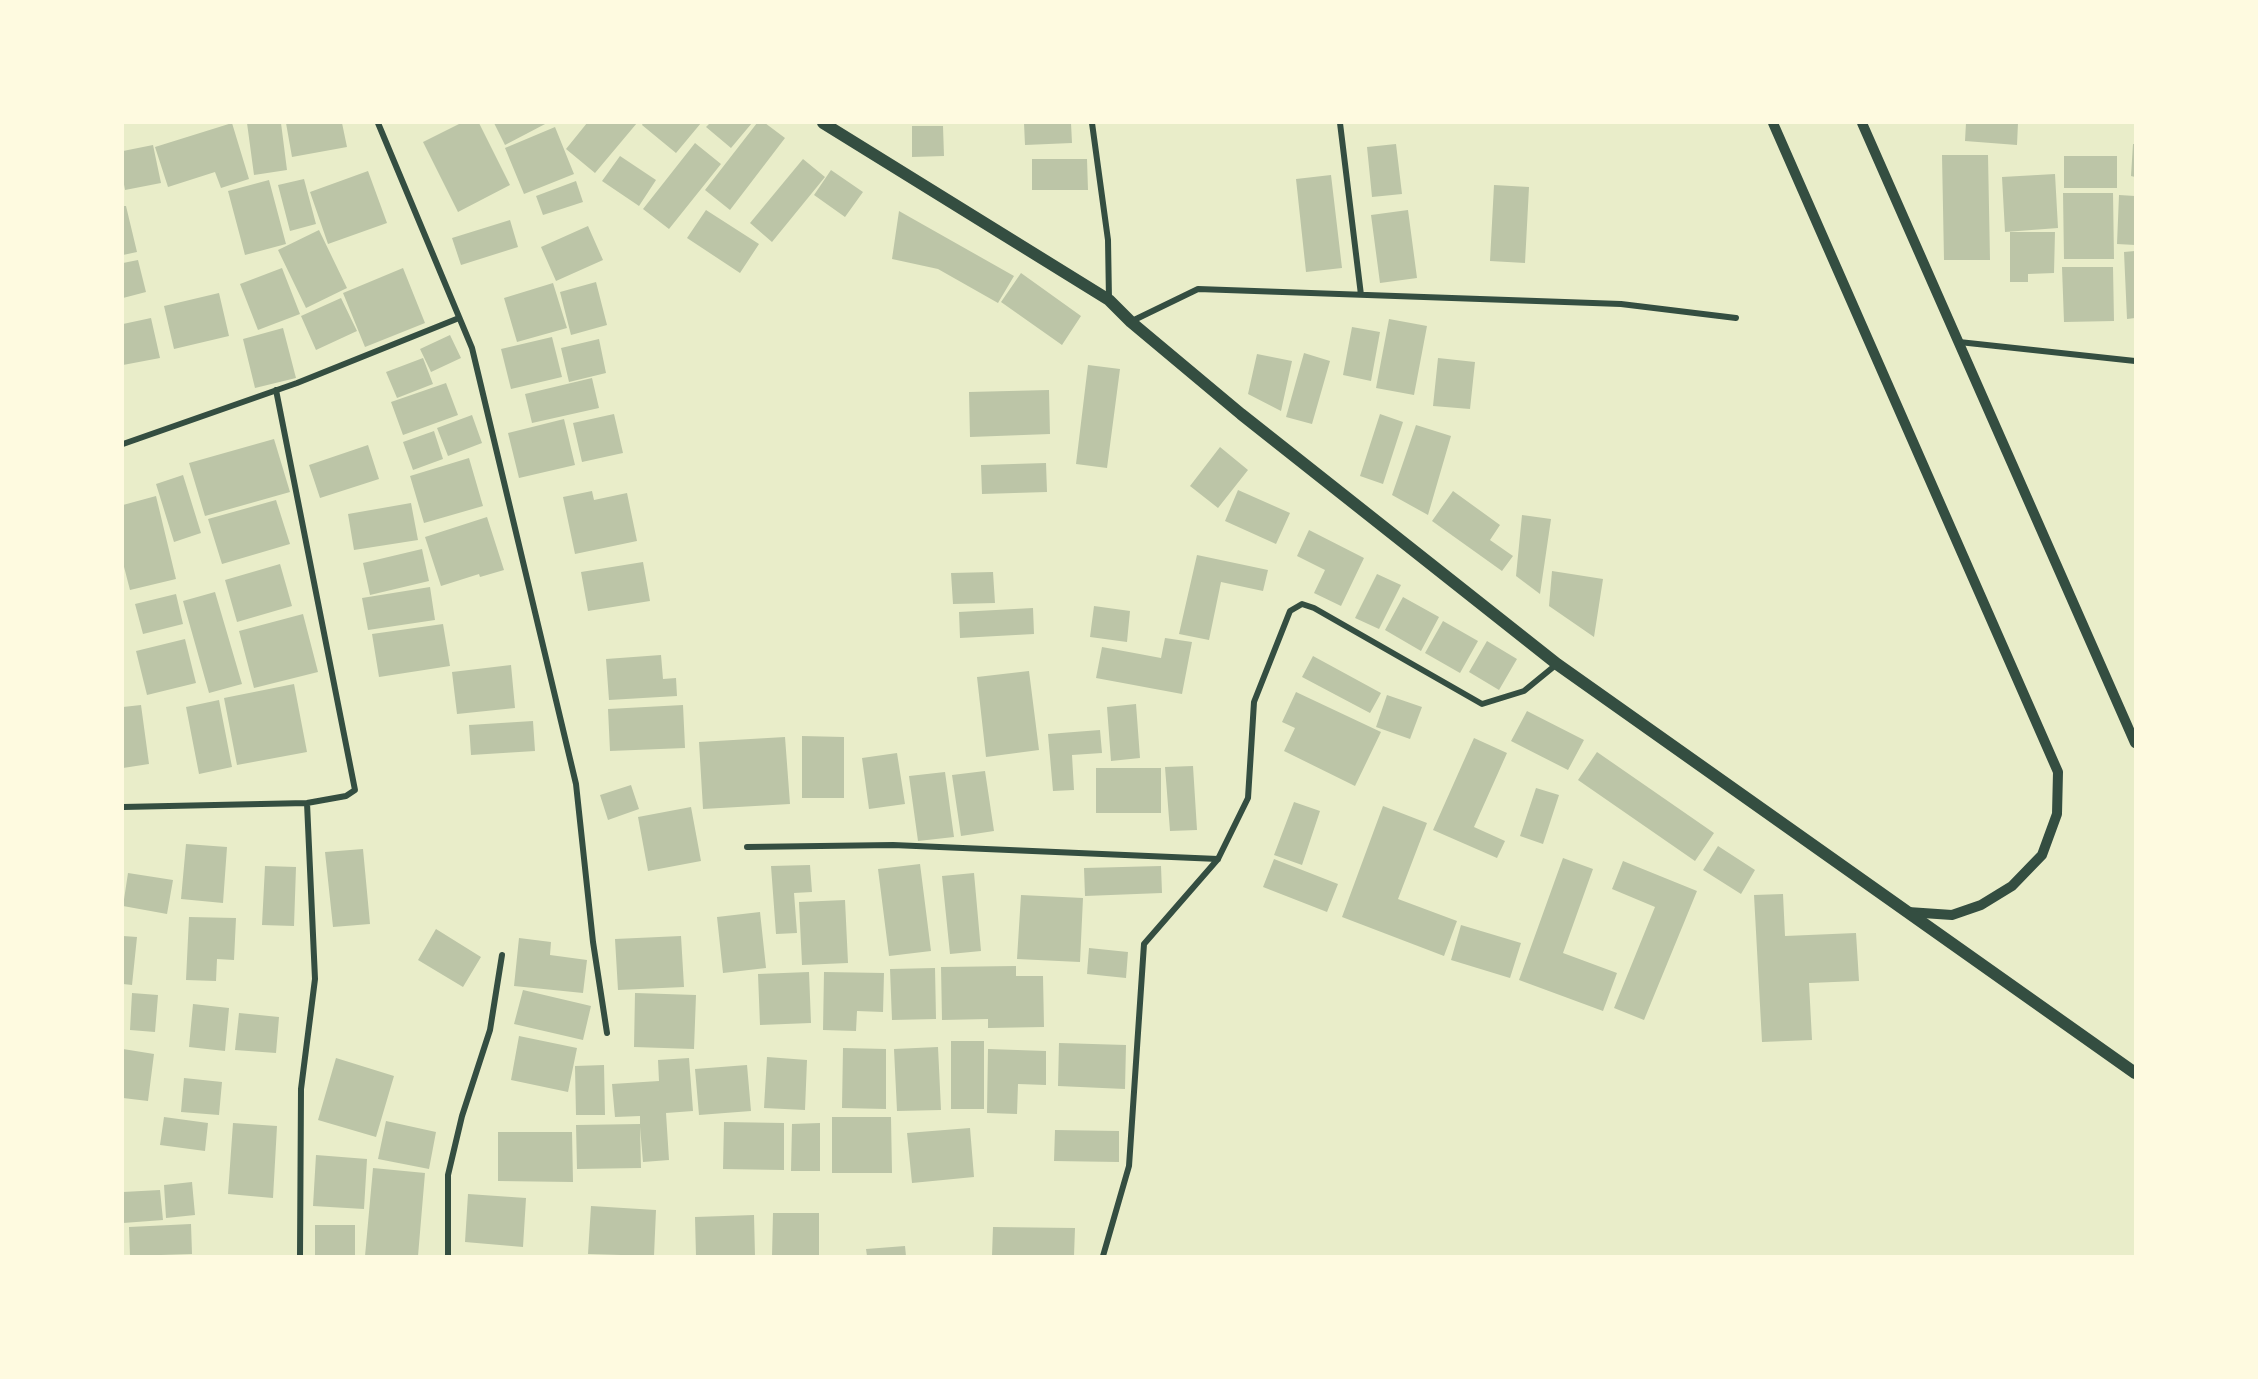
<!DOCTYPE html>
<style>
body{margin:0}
#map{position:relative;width:2258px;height:1379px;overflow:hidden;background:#e9edc9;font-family:Inter,sans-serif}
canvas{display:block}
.frame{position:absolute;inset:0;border:124px solid #fefae0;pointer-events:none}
</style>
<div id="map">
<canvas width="2258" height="1379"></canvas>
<div class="frame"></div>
</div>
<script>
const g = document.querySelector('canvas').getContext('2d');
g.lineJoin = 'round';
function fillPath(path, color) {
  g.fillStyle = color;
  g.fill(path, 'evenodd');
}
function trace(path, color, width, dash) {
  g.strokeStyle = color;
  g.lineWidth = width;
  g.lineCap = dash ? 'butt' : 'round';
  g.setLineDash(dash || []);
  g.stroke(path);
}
fillPath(new Path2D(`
 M232,123l17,56 -28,9 -6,-16 -47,15 -13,-40z
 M247,123h34l6,47 -33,5z
 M286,123h56l5,24 -55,10z
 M461,123h18l31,62 -52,27 -35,-70z
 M494,123h53l-42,22z
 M587,123h50l-42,50 -29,-24z
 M643,123h58l-25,30 -34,-28z
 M710,123h42l-21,25 -25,-21z
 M757,123h8l20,15 -55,72 -25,-20z
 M1024,123h47l1,20 -47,2z
 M1966,123h52l-1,22 -52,-4z
 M912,126h31l1,30 -32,1z
 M555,127l19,47 -50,20 -19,-46z
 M695,143l26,21 -52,65 -26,-20z
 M1396,144l6,50 -30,3 -5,-50z
 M2133,144h2v33l-4,-1z
 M153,145l8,38 -36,7 -2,-11v-28z
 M1942,155h46l2,105h-46z
 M620,156l36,24 -17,26 -37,-25z
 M2064,156h53v32h-53z
 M803,159l22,18 -53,65 -22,-19z
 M1032,159h55l1,31h-56z
 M831,170l32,22 -18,25 -31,-22z
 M368,171l19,52 -59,21 -18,-52z
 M2055,174l3,54 -53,4 -3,-55z
 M1331,175l11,93 -36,4 -10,-93z
 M304,179l12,45 -26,7 -12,-46z
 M269,180l17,64 -41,11 -17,-64z
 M576,181l7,21 -40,13 -7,-19z
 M1494,185l35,2 -4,76 -35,-2z
 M2063,193h50l1,66h-50z
 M2119,195l16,1v49l-18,-1z
 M123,206h3l11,46 -14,3z
 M706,210l53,34 -19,29 -53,-35z
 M1408,210l9,68 -37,5 -9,-68z
 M899,211l115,65 -16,27 -60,-34 -46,-10z
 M510,220l8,27 -57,18 -9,-27z
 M588,226l15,34 -47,21 -15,-34z
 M319,230l28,58 -41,20 -28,-58z
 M2010,232h45l-1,41 -26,1v8h-18z
 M2135,251v67l-8,1 -3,-67z
 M138,260l8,32 -23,6v-35z
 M2062,267h51l1,54 -50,1z
 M282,268l18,46 -42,16 -18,-46z
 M403,268l22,55 -60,24 -22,-54z
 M1021,273l60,43 -19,29 -61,-43z
 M596,282l11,43 -36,10 -11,-43z
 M553,283l14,45 -50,14 -13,-44z
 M219,293l10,43 -55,13 -10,-43z
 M341,298l16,33 -41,19 -15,-34z
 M151,318l9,40 -37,7v-41z
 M1389,319l38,7 -13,69 -38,-7z
 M1352,327l28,5 -9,49 -28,-6z
 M283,328l13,50 -41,10 -12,-49z
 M450,335l11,23 -30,14 -11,-23z
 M552,337l10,40 -51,12 -10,-40z
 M599,339l7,34 -37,9 -8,-34z
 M1304,353l26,8 -18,63 -26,-7z
 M1257,354l35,7 -11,50 -33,-17z
 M423,358l10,26 -36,14 -11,-26z
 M1438,358l37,4 -5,47 -37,-3z
 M1088,365l32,4 -13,99 -31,-4z
 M592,378l7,30 -67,15 -7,-29z
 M446,383l12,32 -55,20 -12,-33z
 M1049,390l1,44 -80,3 -1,-45z
 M614,414l9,39 -41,9 -9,-39z
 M1380,414l23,8 -20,62 -23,-8z
 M472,415l10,28 -34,13 -11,-28z
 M564,419l11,46 -56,13 -11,-45z
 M1416,425l35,11 -23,79 -36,-20z
 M434,431l9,28 -30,11 -10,-28z
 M274,439l16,53 -85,24 -16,-53z
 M368,445l11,34 -59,19 -11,-33z
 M1220,447l28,23 -30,38 -28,-22z
 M469,458l14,48 -59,17 -14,-47z
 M1046,463l1,29 -65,2 -1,-29z
 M183,475l18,58 -27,9 -18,-58z
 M1238,490l52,23 -14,31 -51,-23z
 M592,491l2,9 33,-7 10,48 -62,13 -12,-57z
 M1453,491l47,34 -10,15 23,16 -11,15 -70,-50z
 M156,496l20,83 -46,11 -7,-27v-58z
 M276,500l14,44 -68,20 -14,-45z
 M411,503l7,37 -64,10 -6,-36z
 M1522,515l29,4 -11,75 -24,-18z
 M487,517l17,53 -24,7 -1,-3 -38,12 -16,-49z
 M1309,530l55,28 -23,48 -27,-13 11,-23 -28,-14z
 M422,549l7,32 -59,14 -7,-32z
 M1197,555l71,15 -5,21 -42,-9 -12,58 -30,-6z
 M643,562l7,39 -62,10 -7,-39z
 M280,564l12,42 -55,16 -12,-42z
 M1552,571l51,8 -9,58 -45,-31z
 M993,572l2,31 -42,1 -2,-31z
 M1377,574l24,11 -22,44 -24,-11z
 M430,587l5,33 -67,10 -6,-32z
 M215,592l27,92 -33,9 -26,-92z
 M176,594l7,30 -40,10 -8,-30z
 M1403,597l36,20 -18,34 -36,-21z
 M1094,606l36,5 -3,31 -37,-5z
 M1033,608l1,26 -74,4 -1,-26z
 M303,614l15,58 -64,16 -15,-57z
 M1443,621l35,20 -18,32 -35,-20z
 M443,624l7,42 -71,11 -7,-43z
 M1165,638l27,4 -10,52 -86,-16 6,-31 59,11z
 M185,639l11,44 -49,12 -11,-44z
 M1487,641l30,18 -18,31 -30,-18z
 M661,655l2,24 13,-1 1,18 -68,4 -3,-41z
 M1313,656l68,37 -11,20 -68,-36z
 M511,665l4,43 -58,6 -5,-42z
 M1029,671l10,79 -53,7 -9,-80z
 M294,684l13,68 -70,13 -13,-67z
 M1296,692l85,40 -26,54 -71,-35 11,-23 -13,-6z
 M1387,695l35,12 -12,32 -34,-12z
 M219,700l13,67 -33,7 -13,-67z
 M1136,704l4,54 -29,3 -4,-54z
 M141,705l8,59 -26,4v-61z
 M683,705l2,43 -75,3 -2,-42z
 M1527,711l57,29 -16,30 -57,-29z
 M533,721l2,30 -64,4 -2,-30z
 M1100,730l2,23 -30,2 2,35 -21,1 -5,-57z
 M802,736l42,1v61h-42z
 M785,737l5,67 -87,5 -4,-67z
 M1474,738l33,15 -33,74 31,14 -8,17 -64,-28z
 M1597,752l117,81 -19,28 -117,-81z
 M897,753l8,51 -36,5 -7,-51z
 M1193,766l4,64 -27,1 -5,-64z
 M1096,768h65v45h-65z
 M985,771l9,60 -33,5 -9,-61z
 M945,772l9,65 -36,4 -9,-65z
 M631,785l8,24 -31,11 -8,-25z
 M1536,788l23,7 -16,49 -23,-8z
 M1294,802l26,9 -18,54 -28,-10z
 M1383,806l44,17 -29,76 59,22 -13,35 -102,-39z
 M691,807l10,54 -53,10 -10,-54z
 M186,844l41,3 -4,56 -42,-4z
 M1718,846l37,24 -14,24 -38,-24z
 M363,849l7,75 -37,3 -8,-75z
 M1563,858l30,11 -30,84 54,20 -14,38 -84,-31z
 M1274,859l64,25 -11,28 -64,-25z
 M1623,861l74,30 -53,129 -30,-12 41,-101 -43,-18z
 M920,864l11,87 -42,5 -11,-87z
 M810,865l2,27 -18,1 3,40 -21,1 -5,-68z
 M265,866l31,1 -2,59 -32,-1z
 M1161,866l1,27 -77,3 -1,-28z
 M128,873l45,7 -6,34 -44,-8z
 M974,873l7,78 -31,3 -8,-78z
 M1783,894l2,42 71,-3 3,48 -50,2 3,57 -50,2 -8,-147z
 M1021,895l62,3 -3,64 -63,-3z
 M845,900l3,63 -46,2 -3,-63z
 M760,912l6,56 -43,5 -6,-56z
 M189,917l47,1 -2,42 -17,-1 -1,22 -30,-1z
 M1461,925l60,18 -11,35 -59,-18z
 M436,929l45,28 -18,30 -45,-27z
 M123,936l14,1 -5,48 -9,-1z
 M681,936l3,51 -66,3 -3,-51z
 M519,938l32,4 -1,13 37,5 -4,33 -69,-7z
 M1089,948l39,4 -2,26 -39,-4z
 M1016,966v10h27l1,51 -56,1v-9l-46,1 -1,-53z
 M935,968l1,51 -44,1 -2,-51z
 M809,972l2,51 -51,2 -2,-51z
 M824,972l60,1 -1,39 -26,-1 -1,20 -33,-1z
 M523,990l68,16 -8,34 -69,-16z
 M132,993l26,2 -3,37 -25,-2z
 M635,993l61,2 -2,54 -60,-2z
 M193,1004l36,4 -4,43 -36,-4z
 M239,1013l40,4 -3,36 -41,-3z
 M519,1036l58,12 -9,44 -57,-12z
 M951,1041h33v68h-33z
 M1059,1043l67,2 -1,44 -67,-3z
 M938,1047l3,63 -44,1 -3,-62z
 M843,1048l43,1v60l-44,-1z
 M123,1049l31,5 -6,47 -25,-3z
 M988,1049l58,2v34l-28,-1 -1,30 -30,-1z
 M767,1057l40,3 -2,50 -41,-2z
 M336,1058l58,18 -18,61 -58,-17z
 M689,1058l4,53 -27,2 3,47 -26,2 -3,-35 1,41 -64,1 -1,-44 64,-1v-8l-25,1 -3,-33 47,-3 -1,-21z
 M604,1065l1,50h-29l-1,-49z
 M747,1065l4,46 -52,4 -4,-46z
 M184,1078l38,4 -3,33 -38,-3z
 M164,1117l44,6 -3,28 -45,-6z
 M832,1117h59l1,56h-60z
 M386,1121l50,11 -7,37 -51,-10z
 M724,1122l60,1v47l-61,-1z
 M233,1123l44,3 -4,72 -45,-4z
 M820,1123v48h-29l1,-47z
 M970,1128l4,49 -62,6 -5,-50z
 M1055,1130l64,1v31l-65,-1z
 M498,1132h74l1,50 -75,-1z
 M316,1155l51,4 -3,50 -51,-3z
 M373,1168l52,5 -7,83h-53z
 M192,1182l3,33 -29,3 -2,-33z
 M160,1190l3,30 -40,3v-31z
 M468,1194l58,4 -3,49 -58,-5z
 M591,1206l65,4 -2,46 -66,-2z
 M773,1213h46v43h-47z
 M754,1215l1,41h-59l-1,-39z
 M191,1224l1,30 -62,2 -1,-29z
 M315,1225h40v31h-40z
 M993,1227l82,1 -1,28h-82z
 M905,1246l1,10h-39l-1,-7z`), '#bcc5a7');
trace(new Path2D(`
 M378,123l94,225 104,436 17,158 14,91
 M1092,123l16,117 1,60
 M1340,123l21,172
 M1132,321l66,-32 423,15 115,14
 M1959,342l176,19
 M123,444l174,-61 162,-65
 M123,807l184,-4 39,-7 9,-6 -79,-400
 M747,847l146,-2 325,14
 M300,1256l1,-167 14,-110 -8,-176
 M448,1256v-81l14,-59 28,-86 12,-75
 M1103,1256l26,-90 15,-222 74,-85 30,-61 6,-96 36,-91 12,-7 12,4 168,96 42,-13 33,-27`), '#344e41', 6);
trace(new Path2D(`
 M1773,123l285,649 -1,42 -15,41 -30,31 -31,19 -29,10 -44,-3
 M1862,123l273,620`), '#344e41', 10);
trace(new Path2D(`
 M823,123l286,177 22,22 110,92 316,250 578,409`), '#344e41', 12);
</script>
